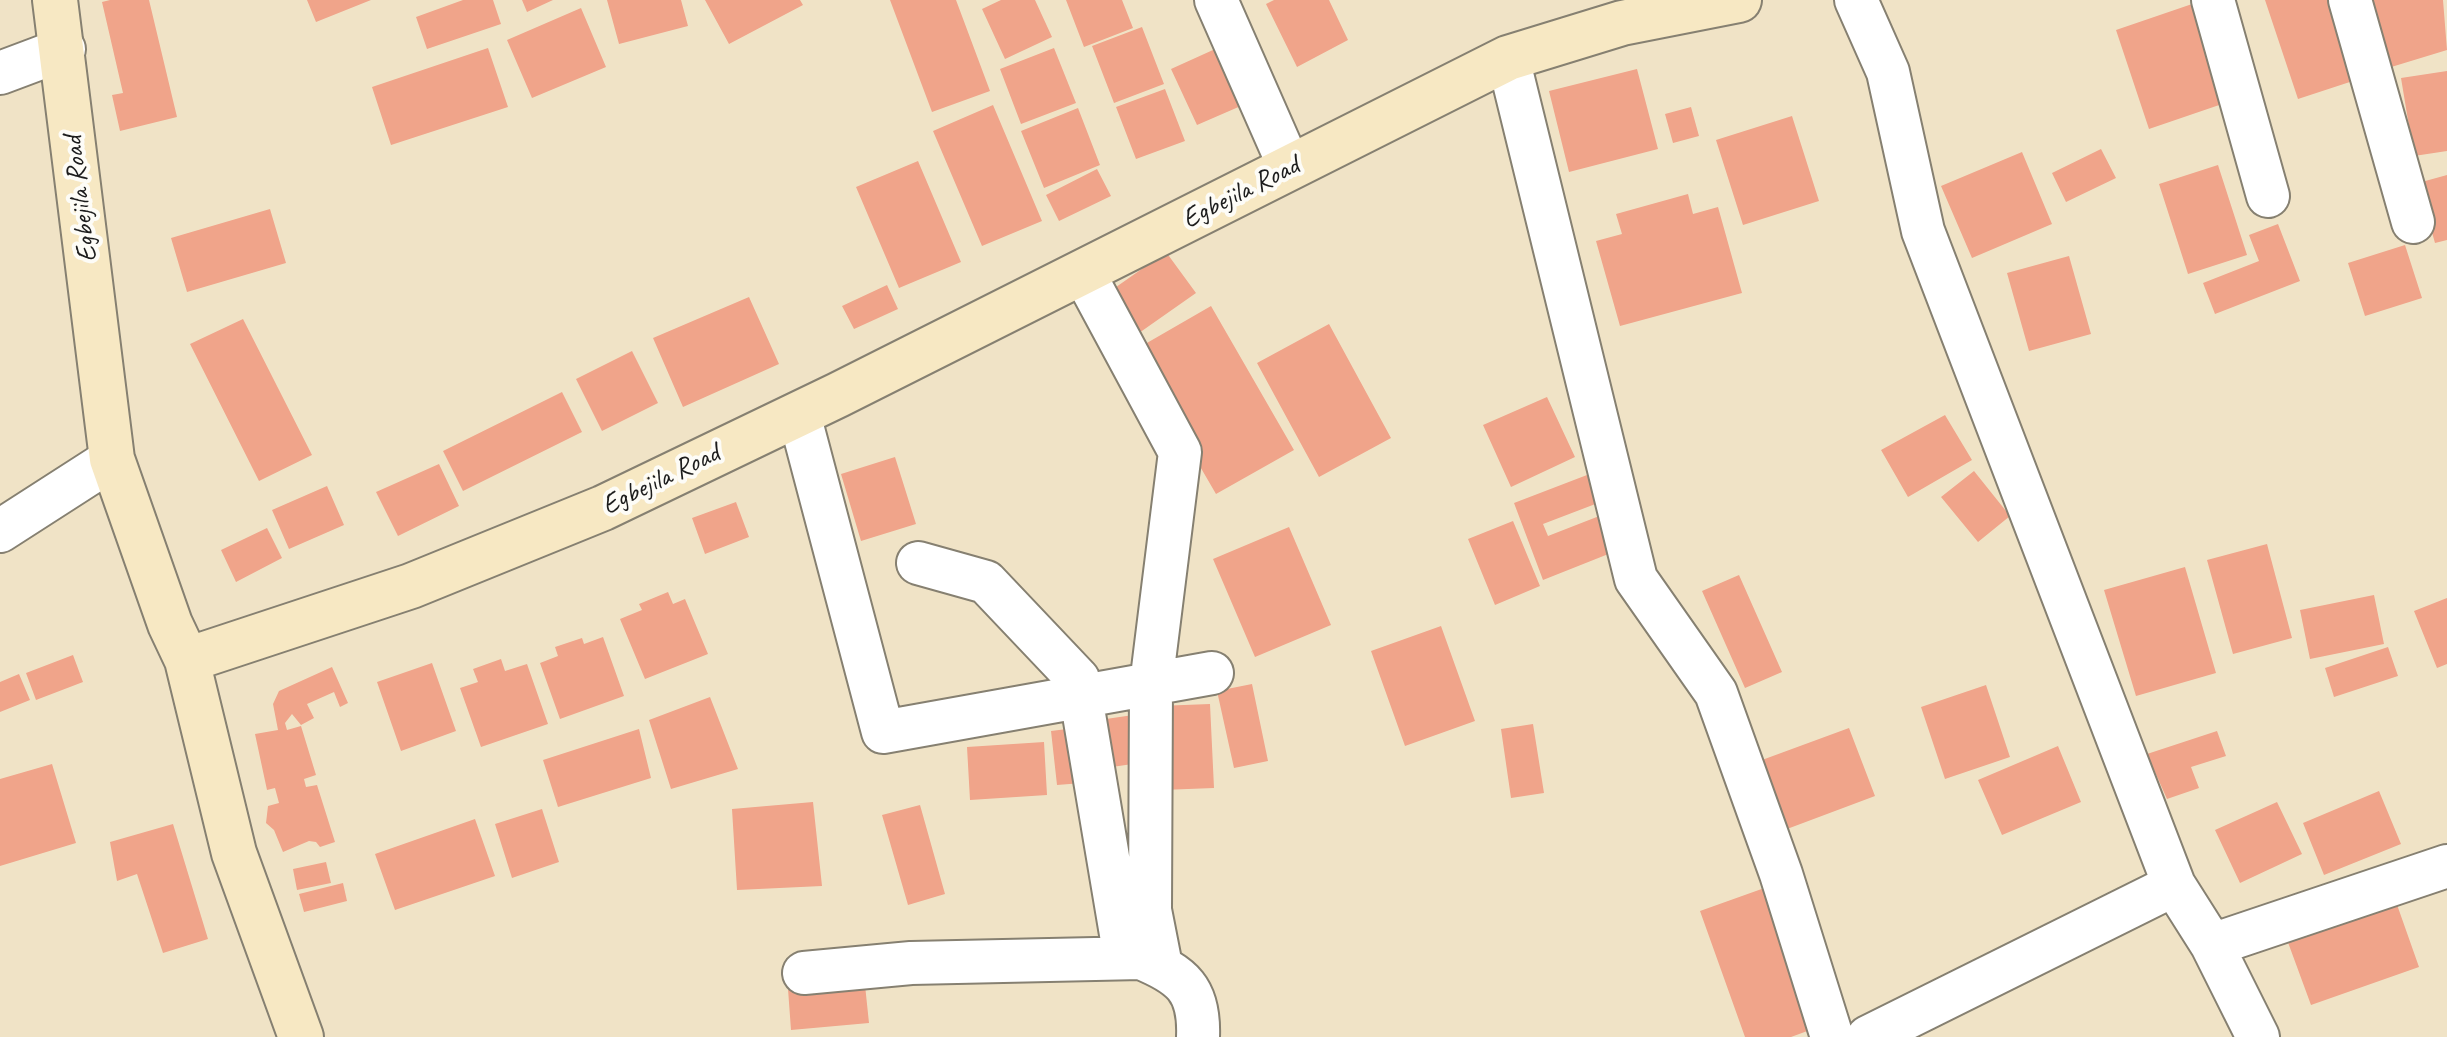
<!DOCTYPE html>
<style>
body{margin:0}
canvas{display:block;background:#f0e3c6}
</style>
<canvas width="2447" height="1037"></canvas>
<script>
const g = document.querySelector('canvas').getContext('2d');
g.lineJoin = 'round';
function fillPath(path, color) {
  g.fillStyle = color;
  g.fill(path, 'evenodd');
}
function trace(path, color, width, dash) {
  g.strokeStyle = color;
  g.lineWidth = width;
  g.lineCap = dash ? 'butt' : 'round';
  g.setLineDash(dash || []);
  g.stroke(path);
}
function label(font, color, halo, rows, align = 'center') {
  g.font = font + ' Caveat,sans-serif';
  g.lineWidth = 8;
  g.setLineDash([]);
  g.textBaseline = 'middle';
  g.strokeStyle = halo;
  g.fillStyle = color;
  for (const [text, x, y, turn = 0] of rows) {
    g.save();
    g.translate(x, y);
    g.rotate((+turn || 0) * Math.PI / 180);
    g.textAlign = isNaN(turn) ? turn : align;
    if (halo) g.strokeText(text, 0, 0);
    g.fillText(text, 0, 0);
    g.restore();
  }
}
fillPath(new Path2D(`
 M110,0h39l28,117 -57,14 -8,-36 11,-2 -21,-91z
 M307,0h64l-55,22z
 M463,0h30l8,24 -74,25 -11,-32z
 M522,0h31l-26,12z
 M607,0h74l7,26 -69,18z
 M705,0h95l3,5 -74,39z
 M890,0h66l34,91 -58,21z
 M1001,0h34l17,37 -47,22 -23,-50z
 M1066,0h56l11,28 -49,19z
 M1274,0h55l19,40 -51,27 -31,-63z
 M2265,0h71l26,78 -64,21z
 M2367,0h76l4,50 -59,18z
 M2195,3l33,99 -79,27 -33,-99z
 M581,8l25,59 -74,31 -25,-58z
 M1142,27l22,57 -50,19 -22,-57z
 M1224,45l26,57 -53,23 -26,-56z
 M488,48l20,59 -117,38 -19,-58z
 M1054,48l22,55 -55,21 -21,-55z
 M1637,69l21,80 -89,23 -20,-81z
 M2447,71v80l-33,5 -13,-78z
 M1165,89l20,52 -49,18 -20,-52z
 M993,105l49,116 -60,25 -49,-115z
 M1691,107l8,29 -26,7 -8,-29z
 M1078,108l22,57 -56,23 -23,-57z
 M1792,116l27,85 -76,24 -27,-85z
 M2101,149l15,29 -50,24 -14,-29z
 M2022,152l30,72 -80,34 -31,-72z
 M918,161l43,101 -62,26 -43,-101z
 M2218,165l29,90 -59,19 -29,-90z
 M1097,169l14,27 -52,25 -13,-26z
 M2447,175v65l-12,3 -17,-60z
 M1688,194l5,20 25,-7 24,86 -122,33 -24,-85 26,-7 -6,-20z
 M270,209l16,54 -99,29 -16,-54z
 M2278,224l22,57 -85,33 -12,-31 56,-22 -10,-26z
 M2405,245l17,53 -57,18 -17,-53z
 M1166,252l30,41 -57,40 -30,-41z
 M2069,256l22,78 -62,17 -22,-78z
 M887,285l11,24 -44,20 -12,-23z
 M749,297l30,67 -96,43 -30,-69z
 M1211,306l83,144 -78,44 -83,-143z
 M243,319l69,136 -53,26 -69,-137z
 M1329,324l62,114 -72,39 -62,-114z
 M632,351l26,52 -56,28 -26,-52z
 M562,392l20,40 -119,59 -20,-40z
 M1547,397l28,60 -64,30 -28,-62z
 M1945,415l27,45 -64,37 -27,-47z
 M895,457l21,67 -55,17 -20,-67z
 M439,464l20,42 -61,30 -22,-44z
 M1974,471l36,45 -32,26 -37,-45z
 M1587,475l11,28 -55,21 5,12 59,-23 14,36 -78,31 -29,-77z
 M327,486l17,39 -55,24 -17,-39z
 M736,502l13,35 -44,17 -13,-36z
 M1513,521l27,65 -45,19 -27,-66z
 M1289,527l42,98 -76,32 -42,-98z
 M267,528l15,30 -46,24 -15,-32z
 M2267,544l25,94 -59,16 -26,-94z
 M2185,567l31,106 -80,23 -32,-106z
 M1739,575l43,97 -37,16 -43,-97z
 M668,592l5,12 12,-5 23,55 -63,25 -25,-60 22,-9 -3,-6z
 M2374,595l10,49 -74,15 -10,-49z
 M2447,598v66l-10,4 -23,-57z
 M1441,626l34,95 -70,25 -34,-95z
 M603,637l21,59 -64,23 -20,-56 18,-7 -3,-9 27,-9 2,6z
 M2388,647l10,29 -64,21 -9,-29z
 M73,655l10,27 -47,18 -10,-27z
 M501,659l4,12 22,-7 21,60 -67,23 -21,-59 18,-6 -5,-13z
 M432,663l24,68 -55,20 -24,-69z
 M332,667l16,36 -8,4 -6,-15 -27,12 7,14 -13,7 -9,-11 -7,9 2,7 14,-4 15,49 -12,4 2,8 11,-2 18,57 -15,5 -4,-5 -7,-1 -26,11 -9,-22 -8,-7 2,-17 11,-3 -4,-15 -8,2 -12,-56 23,-4 -5,-26 6,-13z
 M19,674l11,26 -30,12v-30z
 M1252,684l16,77 -34,7 -17,-77z
 M1986,685l24,72 -65,22 -24,-72z
 M710,697l28,72 -67,20 -22,-69z
 M1210,704l4,84 -52,2 -4,-84z
 M1140,714l6,48 -34,5 -6,-48z
 M1533,724l11,69 -33,5 -10,-69z
 M1075,728l7,55 -25,2 -6,-54z
 M1849,728l26,68 -88,33 -25,-69z
 M639,729l12,49 -93,29 -15,-47z
 M2217,731l9,25 -35,11 8,21 -32,11 -20,-45z
 M1044,742l3,53 -77,5 -3,-53z
 M2058,746l23,56 -79,33 -24,-55z
 M52,764l24,79 -76,23v-87z
 M2379,791l22,53 -77,31 -21,-52z
 M813,802l9,84 -85,4 -5,-81z
 M2277,802l25,52 -62,29 -25,-53z
 M920,805l25,89 -37,11 -26,-90z
 M542,809l17,53 -47,16 -17,-54z
 M475,819l20,57 -100,34 -20,-56z
 M173,824l35,115 -45,14 -26,-79 -20,7 -7,-39z
 M326,862l5,21 -34,7 -4,-21z
 M343,883l4,18 -43,11 -5,-18z
 M1770,886l51,140 -30,11h-46l-45,-126z
 M2395,899l24,68 -108,38 -25,-68z
 M865,985l4,38 -78,7 -3,-41z`), '#f0a48a');
const street = new Path2D(`
 M1216,0l74,168
 M1856,0l32,72 35,159 251,654 38,60 46,92
 M2213,0l55,196
 M2350,0l63,222
 M1508,58l128,521 80,114 65,181 51,163
 M0,73l64,-24
 M1083,272l97,180 -29,233 -1,225 11,56
 M799,414l84,318 329,-59
 M0,531l112,-72
 M918,563l68,19 92,97 47,279
 M2212,945l235,-79
 M804,973l107,-10 230,-5c41,17 59,31 57,79
 M1868,1037l306,-152`);
const secondary = new Path2D(`
 M55,0l57,459 58,165 17,36 47,193 67,184
 M187,660l224,-74 192,-78 235,-113 670,-337 114,-35 117,-23`);
trace(street, '#868071', 46);
trace(secondary, '#868071', 48);
trace(street, '#fff', 42);
trace(secondary, '#f7e8c3', 44);
label('28px', '#1c1c1c', '#fdfcf7', [
 ["Egbejila Road",1241,193,-27],
 ["Egbejila Road",81,199,-97],
 ["Egbejila Road",661,480,-26]
]);
</script>
